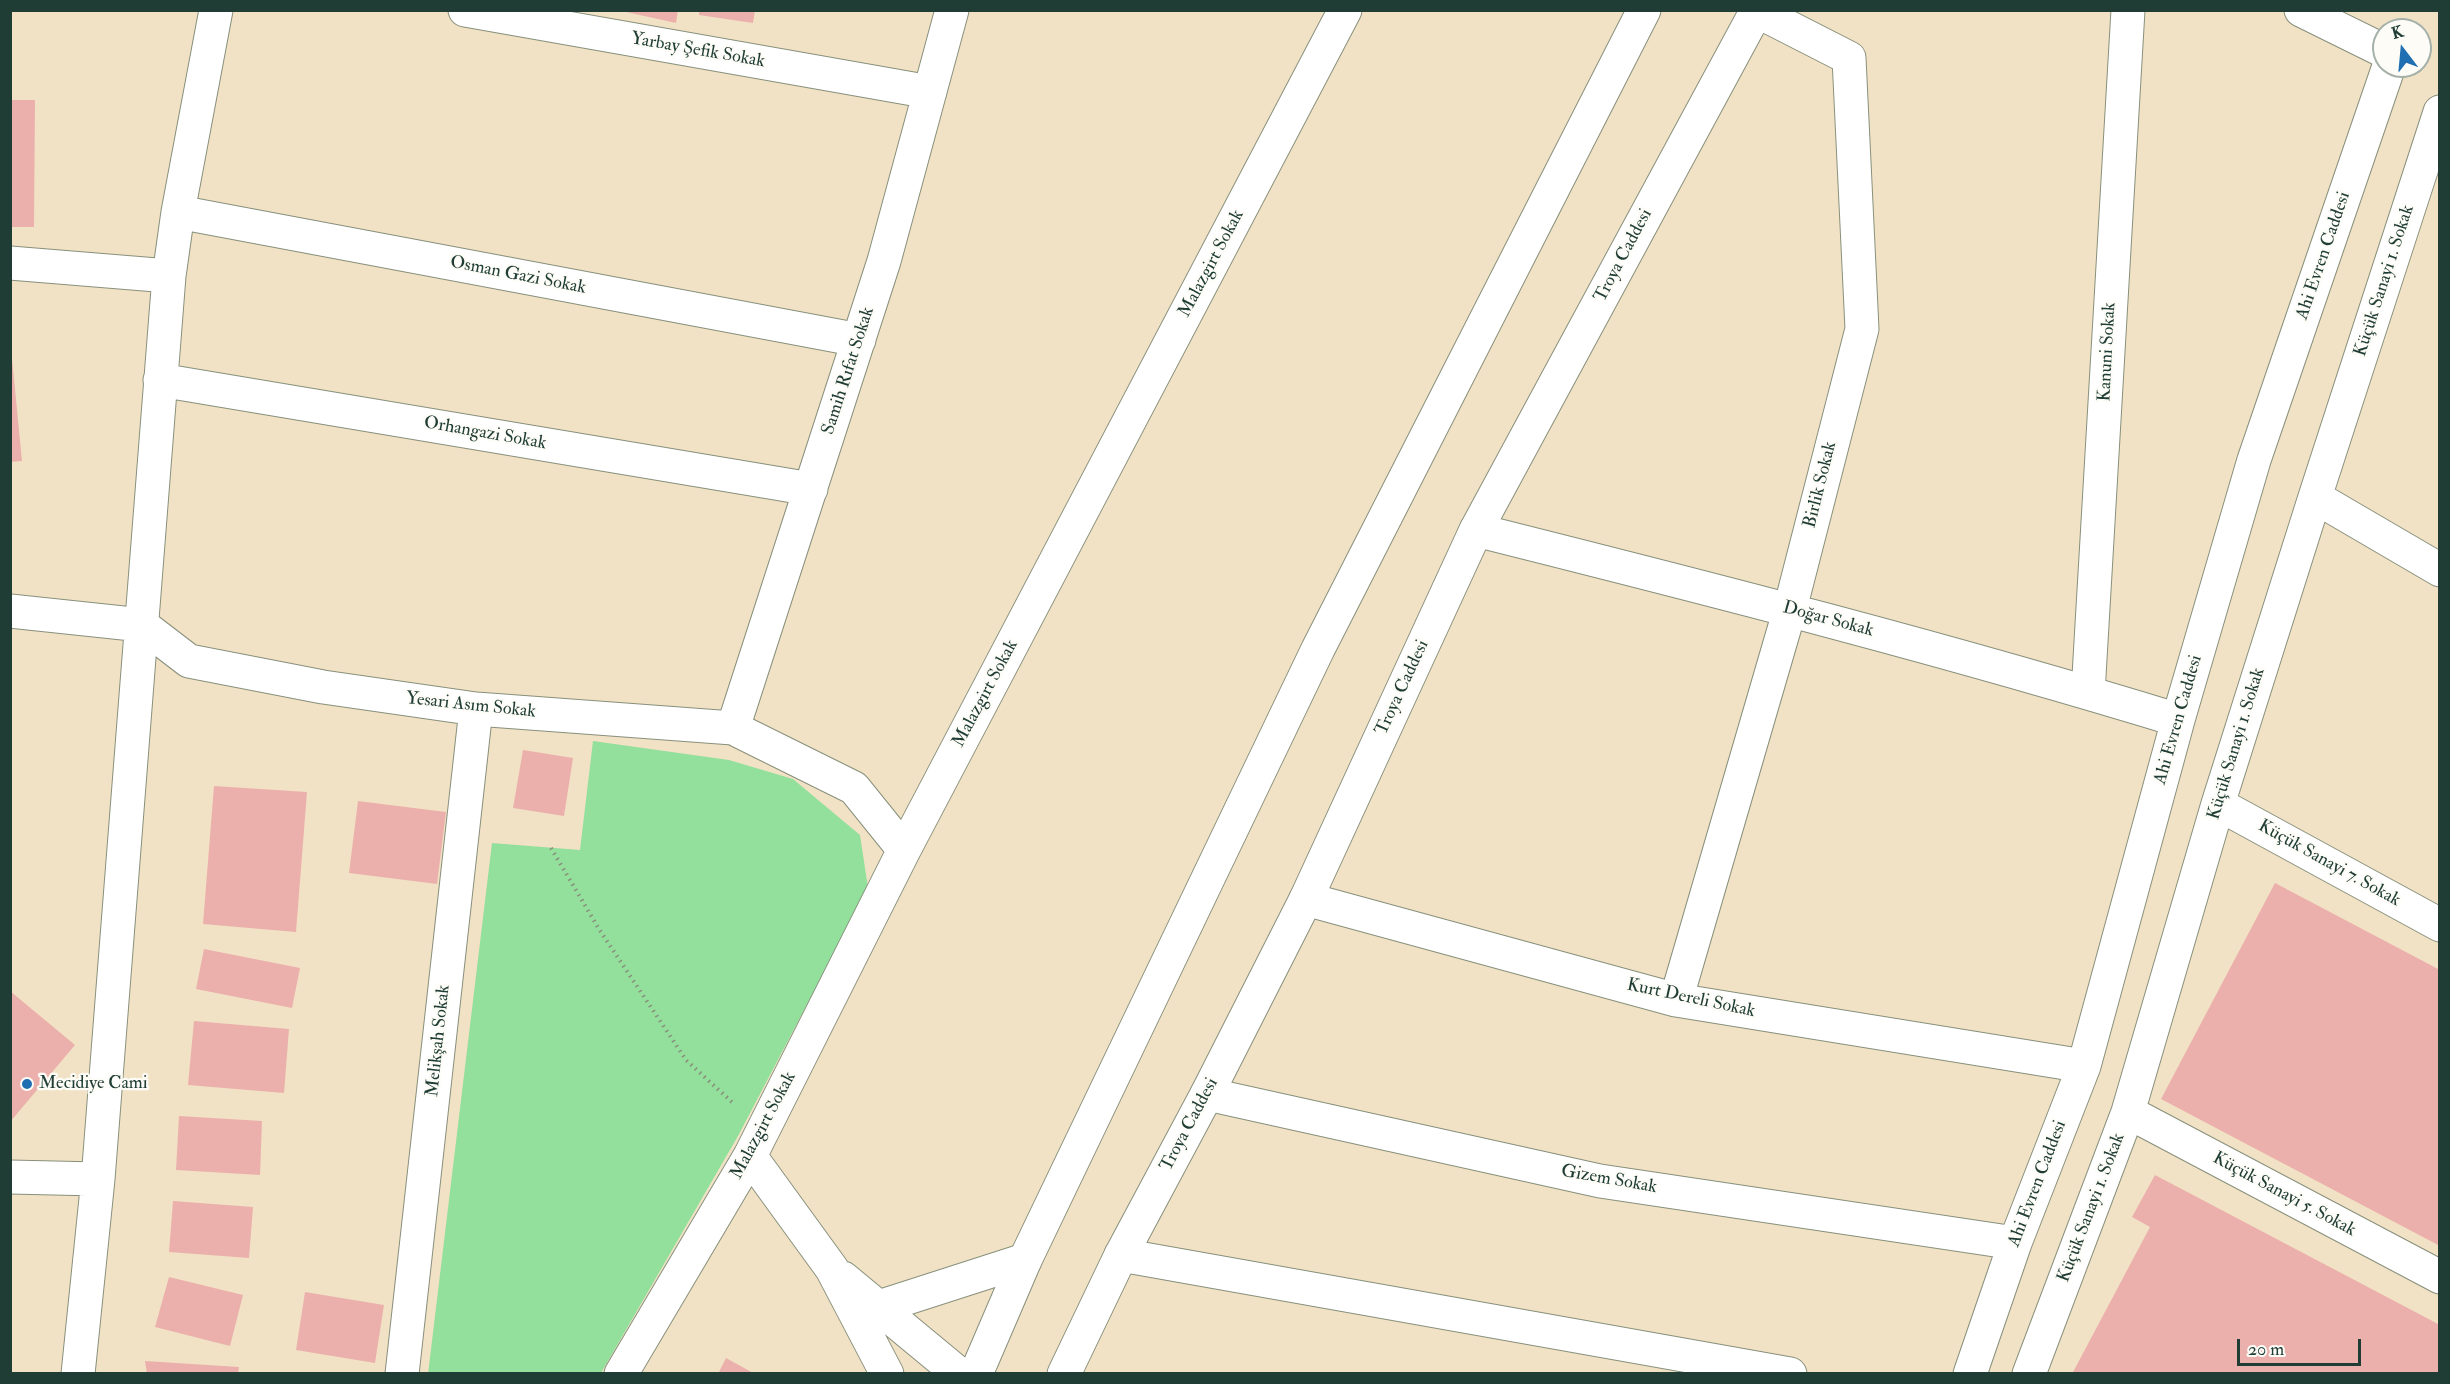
<!DOCTYPE html>
<meta charset="utf-8">
<style>
body{margin:0}
#map{position:relative;width:2450px;height:1384px;overflow:hidden;background:#f1e2c5;font-family:"IM FELL Double Pica",serif}
canvas{display:block}
.frame{position:absolute;inset:0;border:12px solid #1f3d34;pointer-events:none}
.north{position:absolute;left:2372px;top:18px;width:60px;height:60px;box-sizing:border-box;background:#fdfcf7;border:2px solid #a4b0a9;border-radius:50%;rotate:344deg;font-size:16px;font-weight:700;line-height:24px;text-align:center;color:#1f3d34}
.north::after{content:'';display:block;margin:auto;width:21px;height:27px;background:#1f6fb2;clip-path:polygon(50% 0,100% 100%,50% 72%,0 100%)}
.scale{position:absolute;left:2237px;top:1339px;width:124px;height:27px;box-sizing:border-box;border:3px solid #1f3d34;border-top:0;padding-left:8px;font-size:18px;line-height:21px;white-space:nowrap;color:#1f3d34;-webkit-text-stroke:4px #fdfcf7;paint-order:stroke}
</style>
<div id="map">
<canvas width="2450" height="1384"></canvas>
<div class="frame"></div>
<div class="north">K</div>
<div class="scale">20 m</div>
</div>
<script>
const g = document.querySelector('canvas').getContext('2d');
g.lineJoin = 'round';
function fillPath(path, color) {
  g.fillStyle = color;
  g.fill(path, 'evenodd');
}
function trace(path, color, width, dash) {
  g.strokeStyle = color;
  g.lineWidth = width;
  g.lineCap = dash ? 'butt' : 'round';
  g.setLineDash(dash || []);
  g.stroke(path);
}
function label(font, color, halo, rows, align = 'center') {
  g.font = font + ' "IM FELL Double Pica",serif';
  g.lineWidth = 4.5;
  g.setLineDash([]);
  g.textBaseline = 'middle';
  g.strokeStyle = halo;
  g.fillStyle = color;
  for (const [text, x, y, turn = 0] of rows) {
    g.save();
    g.translate(x, y);
    g.rotate((+turn || 0) * Math.PI / 180);
    g.textAlign = isNaN(turn) ? turn : align;
    if (halo) g.strokeText(text, 0, 0);
    g.fillText(text, 0, 0);
    g.restore();
  }
}
fillPath(new Path2D(`
 M593,741l136,19 64,19 67,56 8,53 -130,248 -137,237 -173,1 64,-531 88,7z`), '#93df9c');
fillPath(new Path2D(`
 M617,10h61l-2,13z
 M699,10h56l-2,13 -54,-8z
 M10,100h25l-1,127h-24z
 M10,338l12,123 -12,1z
 M523,750l50,8 -9,58 -51,-8z
 M214,786l93,6 -11,140 -93,-8z
 M358,801l88,11 -9,72 -88,-11z
 M2275,883l165,87v276l-279,-147z
 M204,949l96,19 -8,40 -96,-19z
 M10,991l65,54 -65,77z
 M194,1021l95,8 -5,64 -96,-8z
 M179,1116l83,5 -2,54 -84,-5z
 M2155,1175l285,150v49h-368l78,-147 -18,-10z
 M173,1201l80,6 -4,51 -80,-6z
 M169,1277l74,18 -13,51 -75,-19z
 M305,1292l79,13 -9,58 -79,-13z
 M726,1358l29,16h-37z
 M145,1361l94,6 -1,7h-91z`), '#ecb0ac');
const minor = new Path2D(`
 M465,10l465,82
 M2301,10l83,41
 M178,212l681,128
 M10,263l159,13
 M160,380l651,109
 M2315,497l125,73
 M1476,530c235,59 470,119 702,190
 M10,611l132,14 47,36 134,26 153,22 257,19 121,60 50,62
 M2088,693l40,-683
 M733,728l151,-467 68,-251
 M2218,804l222,121
 M1306,899l370,101 408,66
 M1676,1000l114,-391 72,-280 -13,-271 -92,-47
 M1207,1094l393,87 415,62
 M2128,1112l312,165
 M750,1156l82,113 55,105
 M10,1177l88,2
 M1121,1255l669,119
 M843,1278l116,96
 M879,1307l146,-47
 M78,1374l20,-195 71,-903 9,-64 38,-202
 M402,1374l74,-665
 M621,1374l129,-218 154,-306 441,-840
 M1970,1374l45,-131 69,-177 94,-346 76,-260 135,-394
 M2029,1374l99,-262 90,-308 97,-307 125,-385`);
const secondary = new Path2D(`
 M976,1374l49,-114 293,-611 326,-639
 M1064,1374l57,-119 86,-161 99,-195 170,-369 281,-520`);
trace(minor, '#88907c', 35);
trace(secondary, '#88907c', 35);
trace(new Path2D(`
 M551,848l48,81 87,131 47,43`), '#88907c', 4, [1.5, 4.5]);
trace(minor, '#fff', 33);
trace(secondary, '#fff', 33);
for (const [x, y, r, color] of [
 [27,1084,6,"#1f6fb2"]
]) {
  const dot = new Path2D();
  dot.arc(x, y, r, 0, 2 * Math.PI);
  g.fillStyle = color;
  g.fill(dot);
  trace(dot, '#fdfcf7', 2);
}
label('18px', '#1f3d34', '#fdfcf7', [
 ["Yarbay Şefik Sokak",698,51,10],
 ["Troya Caddesi",1624,256,-62],
 ["Ahi Evren Caddesi",2324,256,-71],
 ["Malazgirt Sokak",1212,264,-62],
 ["Osman Gazi Sokak",518,276,11],
 ["Küçük Sanayi 1. Sokak",2385,281,-72],
 ["Kanuni Sokak",2108,352,-87],
 ["Samih Rıfat Sokak",849,371,-72],
 ["Orhangazi Sokak",485,434,10],
 ["Birlik Sokak",1821,485,-76],
 ["Doğar Sokak",1828,620,15],
 ["Troya Caddesi",1403,688,-65],
 ["Malazgirt Sokak",986,694,-62],
 ["Yesari Asım Sokak",471,706,6],
 ["Ahi Evren Caddesi",2179,720,-74],
 ["Küçük Sanayi 1. Sokak",2237,744,-73],
 ["Küçük Sanayi 7. Sokak",2329,864,29],
 ["Kurt Dereli Sokak",1691,999,12],
 ["Melikşah Sokak",439,1041,-84],
 ["Troya Caddesi",1190,1125,-62],
 ["Malazgirt Sokak",764,1126,-62],
 ["Gizem Sokak",1609,1180,10],
 ["Ahi Evren Caddesi",2038,1184,-69],
 ["Küçük Sanayi 5. Sokak",2284,1195,28],
 ["Küçük Sanayi 1. Sokak",2092,1208,-69]
]);
label('18px', '#1f3d34', '#fdfcf7', [
 ["Mecidiye Cami",39,1084]
], 'left');
</script>
